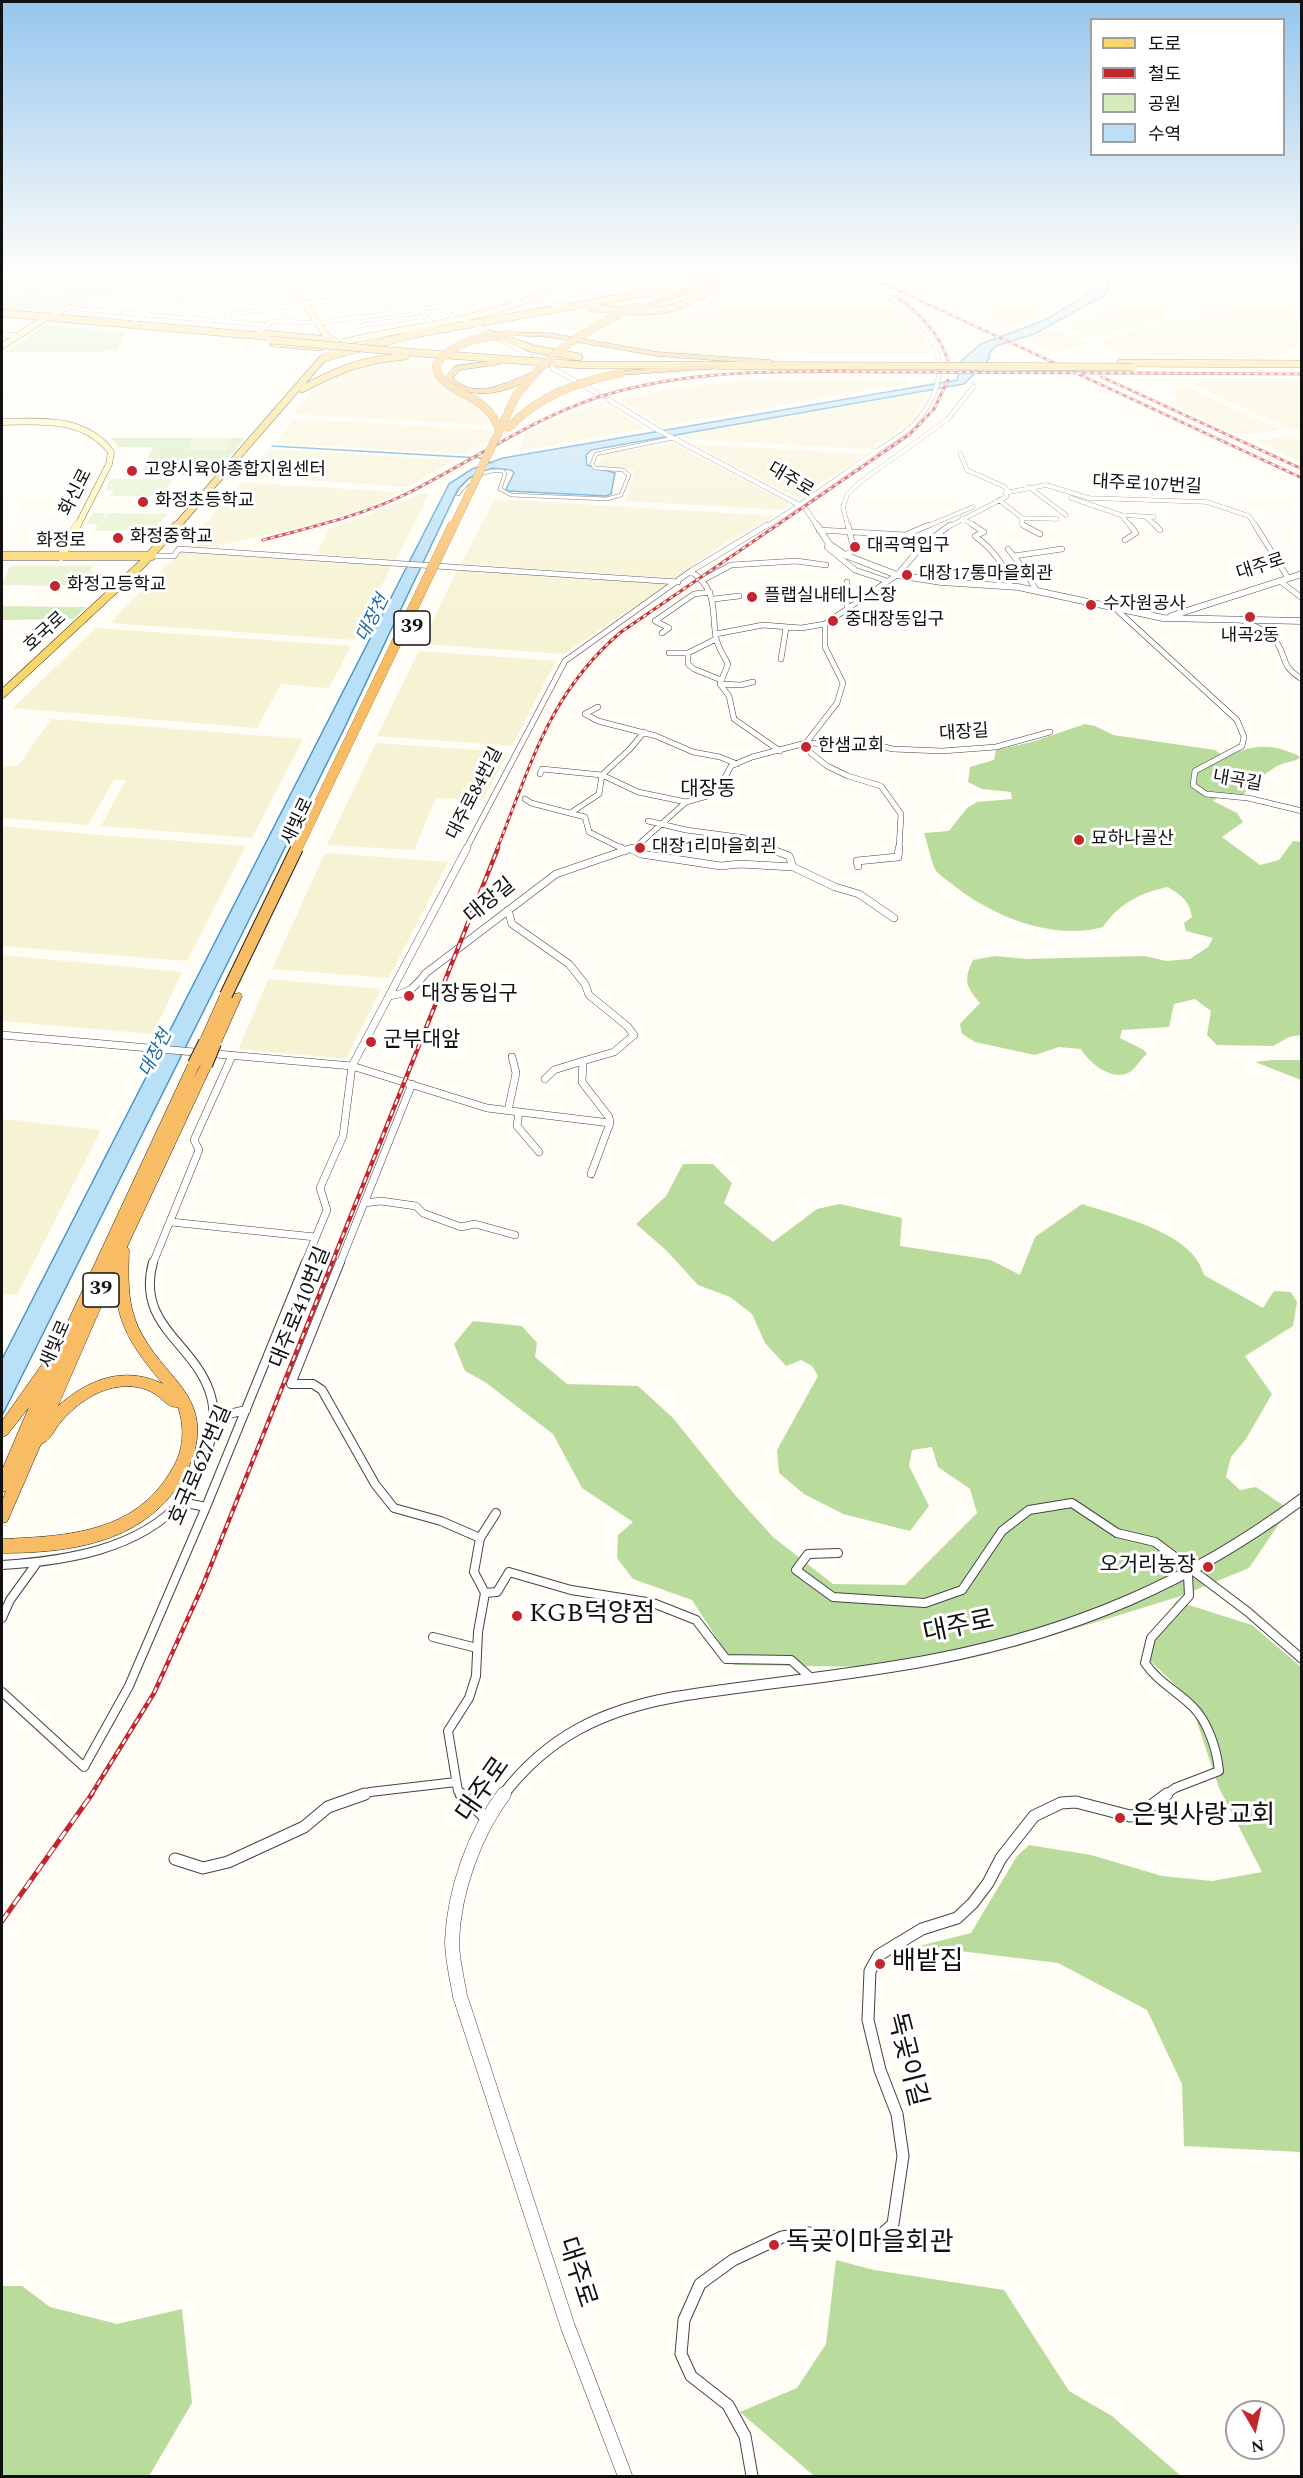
<!DOCTYPE html>
<meta charset="utf-8">
<style>
body{margin:0}
#map{position:relative;width:1303px;height:2478px;overflow:hidden;background:#fffdf5;font-family:Spectral,"Noto Sans KR",serif}
canvas{display:block}
.frame{position:absolute;inset:0;border:3px solid #111;pointer-events:none}
.legend{position:absolute;left:1090px;top:18px;width:195px;height:138px;box-sizing:border-box;background:#fff;border:2px solid #a0a0a0;margin:0;padding:8px 10px;list-style:none;font-size:18px;color:#111}
.legend li{display:flex;align-items:center;gap:12px;height:30px}
.legend b{width:30px;border:2px solid #a0a0a0}
.north{position:absolute;left:1225px;top:2400px;width:60px;height:60px;box-sizing:border-box;background:#fff;border:2px solid #a0a0a0;border-radius:50%;rotate:171deg;font-size:16px;font-weight:700;line-height:24px;text-align:center;color:#111}
.north::after{content:'';display:block;margin:auto;width:21px;height:27px;background:#c4262e;clip-path:polygon(50% 0,100% 100%,50% 72%,0 100%)}
</style>
<div id="map">
<canvas width="1303" height="2478"></canvas>
<div class="frame"></div>
<ul class="legend">
<li><b style="height:8px;background:#f9d66b"></b>도로</li>
<li><b style="height:8px;background:#c4262e"></b>철도</li>
<li><b style="height:16px;background:#d5ebbd"></b>공원</li>
<li><b style="height:16px;background:#b9e0f7"></b>수역</li>
</ul>
<div class="north">N</div>
</div>
<script>
const g = document.querySelector('canvas').getContext('2d');
g.lineJoin = 'round';
function fillPath(path, color) {
  g.fillStyle = color;
  g.fill(path, 'evenodd');
}
function trace(path, color, width, dash) {
  g.strokeStyle = color;
  g.lineWidth = width;
  g.lineCap = dash ? 'butt' : 'round';
  g.setLineDash(dash || []);
  g.stroke(path);
}
function label(font, color, halo, rows, align = 'center') {
  g.font = font + ' Spectral,"Noto Sans KR",serif';
  g.lineWidth = 6;
  g.setLineDash([]);
  g.textBaseline = 'middle';
  g.strokeStyle = halo;
  g.fillStyle = color;
  for (const [text, x, y, turn = 0] of rows) {
    g.save();
    g.translate(x, y);
    g.rotate((+turn || 0) * Math.PI / 180);
    g.textAlign = isNaN(turn) ? turn : align;
    if (halo) g.strokeText(text, 0, 0);
    g.fillText(text, 0, 0);
    g.restore();
  }
}
fillPath(new Path2D(`
 M799,275h40l52,25 25,23 14,31 -245,-1 -41,-3 -54,-11 49,-24 35,1 31,-9 23,-12z
 M890,275h195l5,10 -1,4 -31,17 -25,13 -25,9z
 M1137,275h132l11,11 -187,53 -27,-12 50,-24 51,-15z
 M1282,288l19,22v37l-38,12 -141,-5 -27,-12z
 M579,314l28,2 -34,16 -22,-13z
 M1056,329l32,14 -33,10 -32,-15z
 M416,359l21,1 -2,12 50,32 8,21 -200,-11 19,-23 33,-20 34,-10z
 M906,379l4,4 -249,43 -42,-27 55,-11 72,-8z
 M1301,379v48l-8,3 -103,-46 17,-4z
 M1185,386l94,43 1,1 -43,5 -68,-31 8,-7 -4,-7z
 M928,392l-18,31 -38,26 -189,-10 -5,-3z
 M603,403l43,25 -127,23 7,-18 45,-21z
 M296,419l197,11 -3,11 -24,13 -192,-11z
 M1293,436l8,4v22l-46,-21z
 M673,443l116,61 -6,6 -157,-9 9,-31 -38,-3 6,-12z
 M693,444l173,10 -69,44z
 M270,449l186,11 -49,27 -161,-11z
 M242,482l156,10 -24,13 -55,18 -112,25 -21,-2z
 M419,494h10l-33,66 -79,-6 12,-25 51,-18z
 M495,499l280,17 -52,28 -48,34 -214,-14z
 M180,552l211,14 -36,74 -245,-17z
 M457,570l210,14 -103,70 -142,-10z
 M96,628l255,18 -22,42 -48,-4 -24,44 -244,-20z
 M419,651l137,10 -44,85 -135,-10z
 M51,719l252,20 -51,99 -151,-12 25,-46h-12l-26,45 -86,-7v-52h16z
 M376,743l132,9 -25,48 -47,-2 -22,52 -87,-5z
 M2,826l84,8 160,12 -59,115 -185,-15z
 M325,853l123,9 -59,116 -117,-9z
 M2,955l180,17 -29,62 -151,-13z
 M268,979l113,10 -35,70 -107,-10z
 M2,1119l99,11 -84,165 -15,-1z`), '#f6f3d4');
fillPath(new Path2D(`
 M2,275h141l-14,5 6,10 -32,4 -55,21 -46,-4z
 M46,325l80,7 -10,19 -111,1z
 M111,438h134l-32,38 -72,-1 12,-28h-34z
 M2,606l85,1 -14,12 -71,1z`), '#d5ebbd');
fillPath(new Path2D(`
 M1085,724l10,2 18,9 102,15 9,7c28,-12 46,-15 75,-1l1,2c-7,4 -15,4 -23,8 -14,8 -25,19 -36,31h-22l-6,4 24,12 6,9 -21,15 38,28 19,-5 14,-19 8,1v193l-12,2 -16,9 -56,-1 -10,-10 4,-24 -16,-12 -21,5 -5,23 -47,3 -2,8 24,12 3,4c-7,5 -10,13 -17,18 -18,10 -41,-9 -49,-23l-22,-2 -24,8 -60,-13 -13,-8 -2,-10 20,-21c-14,-17 -17,-22 -7,-43l22,-4 31,3 119,-3 21,5 24,-2 18,-12 5,-9 -27,-7 -2,-8 8,-6c-3,-17 -10,-21 -24,-30 -26,5 -50,17 -65,40 -50,14 -112,-11 -151,-43 -5,-4 -14,-9 -17,-15 -5,-11 -7,-25 -11,-36l25,-2 18,-23 10,-6 35,-3 -1,-7 -29,-3 -14,-7 2,-15 24,-7 2,-10 36,-8z
 M1273,1060h28v20l-46,-18z
 M683,1164h30l19,19 -8,20 49,39 44,-33 23,-5 62,14 -2,28 91,14 29,15 15,-38 47,-33c38,13 111,28 122,71l59,33 11,-17 17,1 6,10 -4,24 -48,30 27,38 -26,45 -15,18 -5,20 14,13 16,-3 33,22 -40,59 -71,29 -163,50 -139,20 -142,-2 -42,-65 -59,-21 -16,-21 1,-23 15,-13 -51,-34 -29,-54 -68,-52 -20,-11 -11,-27 19,-23 49,5 15,17 -2,14 32,27 71,2 35,32 62,77 38,42 60,47 72,1 72,-72 -7,-24 -32,-22 -6,-20 -20,3 -3,16 20,40 -19,25 -67,-17 -39,-20 -25,-21 -2,-23 41,-74 -6,-10 -11,-6 -15,6 -21,-23 -13,-29 -22,-17 -32,-12 -32,-35 -30,-26 30,-28z
 M1176,1601l76,24 49,42v485l-117,-6 -2,-62 -35,-74 -89,-47 -139,-17 52,-13 46,-77 12,-11 62,10 71,21 50,5 50,-9 -43,-84 -30,-90 -43,-41z
 M836,2260l38,10 130,20 65,101 43,25 69,60h-367l-74,-64 57,-24 29,-44z
 M2,2286h20l28,21 67,17 65,-15 10,94 -43,73h-147z`), '#b9dc9c');
fillPath(new Path2D(`
 M2,283l36,2 -23,20 -13,-1z
 M43,285l28,2h1c-21,18 -21,16 -48,14z
 M192,439h39l-4,10 -39,1z
 M111,479h61l-5,12 -5,5h-51l3,-6h-9z
 M93,513h13l-6,12 8,-12 60,1 -17,16 -55,1 1,-7h-11z
 M10,566h83l-3,6h6l-15,14 -79,-1z`), '#e6f2cf');
const water = new Path2D(`
 M1089,275h14c5,8 8,12 2,20l-71,39 -38,12 -7,8v5l-25,25 -373,66 -5,5 1,10 28,8 -4,21 -5,2 -98,-5 -2,-2 8,-16 -3,-3 -19,-2 -23,10 -11,11 -114,240 -342,687v-57l447,-875 23,-15 31,-11 454,-78 5,-20 19,-16 64,-24 38,-23 11,-11z`);
fillPath(water, '#b9e0f7');
trace(water, '#3f96cf', 1.5);
trace(new Path2D(`
 M272,446l208,12 12,5`), '#3f96cf', 1.5);
trace(new Path2D(`
 M529,355l23,13
 M597,393l12,7`), '#dbdad3', 4.5, [4.5, 2]);
const pedestrian = new Path2D(`
 M458,494c11,-16 25,-25 45,-23l2,3 -5,15 11,6 96,4 14,-4 8,-20 -6,-5 -28,-2 -3,-4 4,-10 77,-16`);
const minorFar4 = new Path2D(`
 M164,275l24,41 -2,2
 M239,275l33,46 -13,12
 M324,275l16,24
 M376,275l-23,44 5,7 68,-10
 M415,275l41,46
 M589,275l4,1
 M603,275l56,14
 M375,276l18,2 41,48
 M167,280l37,-5
 M566,284l12,3
 M666,287l33,-12
 M172,288l70,-9
 M210,291l19,27 -1,4
 M251,291l15,-2 23,33
 M380,293l16,20
 M144,299l182,-24
 M531,299l27,7 8,-1
 M279,307l204,-28 34,24
 M69,308l198,17
 M227,315l37,-5
 M47,317l38,-16 55,-10
 M272,321l46,2 125,-17
 M133,323l16,-13 -17,-30 19,-5
 M1029,487l37,28
 M1005,493l41,-8 43,13 118,4 42,14 7,11
 M1071,498l50,17 33,2
 M999,500l23,18v7l4,2
 M1121,515l10,12
 M1146,517l11,10
 M962,518l14,9
 M1022,518l35,1
 M765,527c38,-23 74,-50 110,-75 13,-9 31,-18 41,-30 58,-69 -4,-119 -67,-147
 M848,527l-5,-20 4,-12 13,-13 88,-63 26,-33
 M925,527l48,-20
 M948,527l58,-30 2,-6 -3,-4 -38,-17 -7,-17`);
const minorFar3 = new Path2D(`
 M973,525l11,7
 M1023,525l17,9
 M1155,525l5,5
 M1255,525l33,53
 M819,530l86,5 24,-10
 M984,532l-9,4c16,12 32,30 35,50
 M1125,540l11,-7 -6,-8
 M829,544l-2,3 28,23 32,11
 M1008,549l16,20 12,21
 M845,555l9,-5 -6,-25
 M156,556h18l5,-7 499,33
 M1014,556l48,-7
 M691,571c28,21 20,38 25,67 2,10 8,18 12,26l-8,20 9,12 5,23 46,32
 M703,580l28,-15 65,-4 30,4
 M1280,581l22,17
 M847,582v25
 M714,599l25,-3
 M1118,611l119,109 7,17 -2,9 -47,25 -2,14 13,9 42,4 54,13
 M1242,620c11,6 25,10 33,20 13,17 4,25 27,39
 M662,633l7,-5 -14,-7 39,-27 16,-2
 M716,634l47,-9 38,3 24,-4
 M716,639l-28,14v11l6,5 27,11
 M669,653h19
 M781,659l5,-31
 M720,684l21,1 12,-3
 M598,707l-13,7 13,7 58,15 37,16 27,5 17,7
 M806,743l70,2 17,4 49,2 54,-4 54,-15
 M801,745l26,21 21,10 33,10 20,28 -2,35
 M540,774l2,-5 60,6 36,17 48,10
 M525,799l6,4 54,14 4,15 34,17
 M572,812l27,-18 3,-19 28,-26 14,-17
 M648,821l38,9 75,10 5,7 6,2
 M466,849l99,-188 126,-90 76,-46
 M628,849l9,-3 49,-44 25,-7 9,-8 11,-21 21,-9 54,-14 31,-40 6,-20 -18,-36v-23l72,-49 26,-30 27,-20`);
const minorFar2 = new Path2D(`
 M621,848l4,3
 M768,848l21,8 4,11
 M631,849l10,5 80,12 19,-2 53,3 42,20 24,7 35,24
 M858,866l-1,-5 41,-4 1,-9
 M508,910l4,14 57,40 16,20 4,11 38,31 7,9 -20,17 -31,9 -1,21 27,35 1,6 -19,51
 M389,996c21,-3 24,-7 37,-23l130,-99 76,-26
 M2,1035l350,31 135,42 123,15
 M545,1079l9,-9 29,-9
 M508,1111l8,-38 -4,-16
 M519,1112l-2,14 22,26
 M364,1203l17,-2 35,5 7,7 38,14 14,-3 40,11
 M171,1222l144,15
 M153,1263l46,-113 -5,-10 38,-84
 M305,1263l22,-53 -7,-22 23,-52 9,-70 115,-218
 M340,1263l72,-179`);
const minorFar1 = new Path2D(`
 M340,1262l-49,122h22l9,6 53,94 19,24 47,13 39,17 -6,34 11,21 -7,39 -2,44 -7,22 -21,33 10,60 5,4
 M216,1417l30,-7
 M181,1502l25,5
 M480,1538l16,-25
 M838,1553l-30,1 -12,16 37,27 92,6 37,-13 40,-59 27,-21 43,-7 45,30 38,9 93,70 54,47
 M2,1565c63,-4 136,-15 180,-64 10,-12 16,-27 22,-40 9,-23 14,-47 5,-71 -18,-49 -73,-66 -56,-128
 M485,1593l12,-1 12,-20 62,18 82,13 43,17 30,39 65,1 19,17
 M2,1618l8,-18 26,-36
 M433,1637l44,11
 M2,1692l82,75 45,-81 77,-179 100,-245
 M361,1795l9,-3 86,-10
 M1165,1795l10,-7 44,-17c-2,-21 -11,-49 -26,-64 -16,-16 -35,-25 -48,-44l6,-25 38,-42 -1,-22`);
const minor = new Path2D(`
 M461,1794l26,25
 M175,1859l28,9 25,-6 76,-35 24,-20 37,-13
 M752,2476l-7,-40 -17,-31 -37,-29 -10,-22 3,-34 16,-36 33,-24 49,-23 27,-4 48,7 19,-1 17,-15 10,-68 -6,-42 -17,-44 -12,-50 2,-49 9,-16 43,-26 35,-11 16,-15 15,-20 13,-25 33,-42 27,-13 15,-1 54,14 9,-1 28,-21`);
const tertiaryFar3 = new Path2D(`
 M465,320l64,35
 M2,335h17
 M552,368l45,25
 M609,400l49,30 147,78 13,19`);
const tertiaryFar2 = new Path2D(`
 M817,525l12,19 16,11 52,20 44,7 77,5 145,31 139,3
 M1171,616l131,-42`);
const tertiaryFar1 = new Path2D(`
 M503,1795c45,-59 100,-85 172,-98 87,-14 175,-21 261,-38 137,-27 254,-76 366,-160`);
const tertiary = new Path2D(`
 M504,1794c-30,40 -50,97 -52,147 0,18 5,37 8,55l108,331 57,149`);
const secondaryFar1 = new Path2D(`
 M284,275l42,60 9,7 2,6
 M2,346l45,-29
 M328,357l16,-15c84,-20 159,-22 236,-67
 M2,422c39,-1 83,-5 109,30l-2,12 -32,63`);
const secondary = new Path2D(`
 M61,557l16,-32`);
const primaryFar1 = new Path2D(`
 M740,282l27,-7
 M593,308c28,2 58,7 85,-2 14,-5 26,-13 39,-19
 M2,313l271,24
 M488,333l46,16 45,8
 M266,334l62,6
 M273,343l48,4
 M394,351l188,14 332,1
 M1121,363l181,1
 M302,389c38,-20 60,-29 103,-33
 M176,527l147,-169 92,-24 332,-59`);
const primary = new Path2D(`
 M2,556h150
 M2,694l140,-130 35,-39`);
const trunk = new Path2D(`
 M752,275h12l-74,18 -46,15 -5,-1 47,-17z
 M511,332l38,1 108,19 113,8 4,2 -4,2 -113,-8 -108,-19 -40,-2z
 M498,360h3v4l-41,6 -7,8c22,23 54,4 78,-5l4,2c-24,19 -69,28 -90,3l10,-12z
 M717,364l4,2 -1,2 -99,7 -4,-2 4,-2z
 M226,991l5,3 9,-1 2,3 -21,47 -6,4 -5,-3 -9,1 -2,-3 21,-47z
 M194,1060l6,4 -6,14 8,-16h8l2,3 -85,182 2,3c-2,55 1,75 37,118 12,14 24,27 29,45 6,21 0,43 -10,62 -38,67 -112,78 -183,78v-14c66,-3 134,-6 170,-70 12,-19 13,-41 6,-62 -10,1 -15,-8 -23,-13 -11,-7 -24,-9 -37,-7 -23,3 -44,19 -58,36 -6,7 -10,18 -19,21l-34,78 -5,1v-22l4,-10 -4,1v-22l27,-63 -22,28 -5,2v-16l41,-58 6,-1 139,-298zM115,1275c-1,47 19,75 48,109 -38,-19 -75,-5 -105,22z`);
const motorway = new Path2D(`
 M1287,275h7l8,7v6z`);
trace(pedestrian, '#444', 4);
trace(minorFar4, '#444', 4.5);
trace(minorFar3, '#444', 6);
trace(minorFar2, '#444', 8);
trace(minorFar1, '#444', 10);
trace(minor, '#444', 13);
trace(tertiaryFar3, '#444', 5);
trace(tertiaryFar2, '#444', 7);
trace(tertiaryFar1, '#444', 12);
trace(tertiary, '#444', 15);
trace(secondaryFar1, '#333', 7);
trace(secondary, '#333', 8);
trace(primaryFar1, '#222', 8);
trace(primary, '#222', 9);
trace(trunk, '#222', 1);
trace(motorway, '#222', 1);
trace(pedestrian, '#fff', 3);
trace(minorFar4, '#fff', 4);
trace(minorFar3, '#fff', 5);
trace(minorFar2, '#fff', 7);
trace(minorFar1, '#fff', 8);
trace(minor, '#fff', 11);
trace(tertiaryFar3, '#fff', 4.5);
trace(tertiaryFar2, '#fff', 6);
trace(tertiaryFar1, '#fff', 10);
trace(tertiary, '#fff', 14);
trace(secondaryFar1, '#fff6b0', 6);
trace(secondary, '#fff6b0', 8);
trace(primaryFar1, '#f9d66b', 7);
trace(primary, '#f9d66b', 8);
fillPath(trunk, '#f7bc64');
fillPath(motorway, '#f5a25d');
const railFar2 = new Path2D(`
 M865,275l437,203
 M896,296c24,17 42,36 52,64
 M1102,377l200,92
 M263,540c48,-13 98,-24 143,-46 73,-36 133,-82 213,-103 95,-25 197,-19 295,-19 129,1 259,1 388,2
 M497,849c34,-84 52,-156 124,-217l289,-198 24,-25 14,-29`);
const railFar1 = new Path2D(`
 M91,1795l63,-102 49,-108 295,-737`);
const rail = new Path2D(`
 M2,1921l90,-127`);
trace(railFar2, '#c4262e', 3);
trace(railFar1, '#c4262e', 4.5);
trace(rail, '#c4262e', 5);
trace(railFar2, '#fff', 1.5, [4]);
trace(railFar1, '#fff', 2, [6]);
trace(rail, '#fff', 3, [10]);
const primaryBridge = new Path2D(`
 M270,340l124,11
 M914,366l220,1`);
const trunkBridgeFar2 = new Path2D(`
 M508,428c32,-33 69,-46 113,-55
 M499,430c-11,-40 -60,-34 -63,-65 18,-25 47,-28 75,-31
 M453,527l63,-131c34,-45 70,-67 121,-90`);
const trunkBridgeFar1 = new Path2D(`
 M297,849l156,-324`);
const trunkBridge = new Path2D(`
 M226,995l71,-147
 M194,1064l11,-22
 M206,1065l9,-22`);
trace(primaryBridge, '#222', 8, []);
trace(trunkBridgeFar2, '#222', 8, []);
trace(trunkBridgeFar1, '#222', 10, []);
trace(trunkBridge, '#222', 14, []);
trace(primaryBridge, '#f9d66b', 7);
trace(trunkBridgeFar2, '#f7bc64', 8);
trace(trunkBridgeFar1, '#f7bc64', 10);
trace(trunkBridge, '#f7bc64', 12);
const sky = g.createLinearGradient(0, 0, 0, 622);
sky.addColorStop(0, '#95c6ee');
sky.addColorStop(0.44, '#fffefa');
sky.addColorStop(1, '#fffefa00');
g.fillStyle = sky;
g.fillRect(0, 0, 1303, 622);
for (const [x, y, r, color] of [
 [132,471,6,"#c4262e"],
 [143,502,6,"#c4262e"],
 [118,538,6,"#c4262e"],
 [855,547,6,"#c4262e"],
 [907,575,6,"#c4262e"],
 [55,586,6,"#c4262e"],
 [752,597,6,"#c4262e"],
 [1091,605,6,"#c4262e"],
 [1250,617,6,"#c4262e"],
 [833,621,6,"#c4262e"],
 [806,747,6,"#c4262e"],
 [1079,840,6,"#c4262e"],
 [640,848,6,"#c4262e"],
 [409,996,6,"#c4262e"],
 [371,1042,6,"#c4262e"],
 [1208,1567,6,"#c4262e"],
 [517,1616,6,"#c4262e"],
 [1120,1818,6,"#c4262e"],
 [880,1964,6,"#c4262e"],
 [774,2245,6,"#c4262e"]
]) {
  const dot = new Path2D();
  dot.arc(x, y, r, 0, 2 * Math.PI);
  g.fillStyle = color;
  g.fill(dot);
  trace(dot, '#fff', 2);
}
label('18px', '#111', '#fff', [
 ["고양시육아종합지원센터",144,471],
 ["화정초등학교",155,502],
 ["화정중학교",130,538],
 ["대곡역입구",867,547],
 ["대장17통마을회관",919,575],
 ["화정고등학교",67,586],
 ["플랩실내테니스장",764,597],
 ["수자원공사",1103,605],
 ["중대장동입구",845,621],
 ["내곡2동",1250,637,"center"],
 ["한샘교회",818,747],
 ["묘하나골산",1091,840],
 ["대장1리마을회괸",652,848]
], 'left');
label('18px', '#111', '#fff', [
 ["대주로",790,481,31],
 ["대주로107번길",1147,486,3],
 ["화신로",77,493,-63],
 ["화정로",61,542],
 ["대주로",1261,568,-18],
 ["호국로",46,633,-42],
 ["대장길",964,734,-4],
 ["내곡길",1237,782,10],
 ["대주로84번길",476,794,-63],
 ["새빛로",299,822,-64],
 ["새빛로",57,1345,-66]
]);
label('italic 18px', '#1768a6', '#fff', [
 ["대장천",374,619,-63],
 ["대장천",157,1054,-63]
]);
for (const [x, y, w] of [
 [412,628,36],
 [101,1290,36]
]) {
  const box = new Path2D();
  box.roundRect(x - w / 2, y - 17, w, 34, 4.5);
  g.fillStyle = '#fff';
  g.fill(box);
  trace(box, '#111', 1.5);
}
label('bold 20px', '#111', null, [
 ["39",412,628],
 ["39",101,1290]
]);
label('20px', '#111', '#fff', [
 ["대장동",708,791]
]);
label('21px', '#111', '#fff', [
 ["대장길",491,902,-39],
 ["대주로410번길",302,1308,-68],
 ["호국로627번길",202,1466,-67]
]);
label('21px', '#111', '#fff', [
 ["대장동입구",421,996],
 ["군부대앞",383,1042],
 ["오거리농장",1196,1567,"right"]
], 'left');
label('26px', '#111', '#fff', [
 ["KGB덕양점",529,1616],
 ["은빛사랑교회",1132,1818],
 ["배밭집",892,1964],
 ["독곶이마을회관",786,2245]
], 'left');
label('26px', '#111', '#fff', [
 ["대주로",959,1629,-12],
 ["대주로",485,1791,-55],
 ["독곶이길",905,2060,76],
 ["대주로",575,2273,72]
]);
</script>
